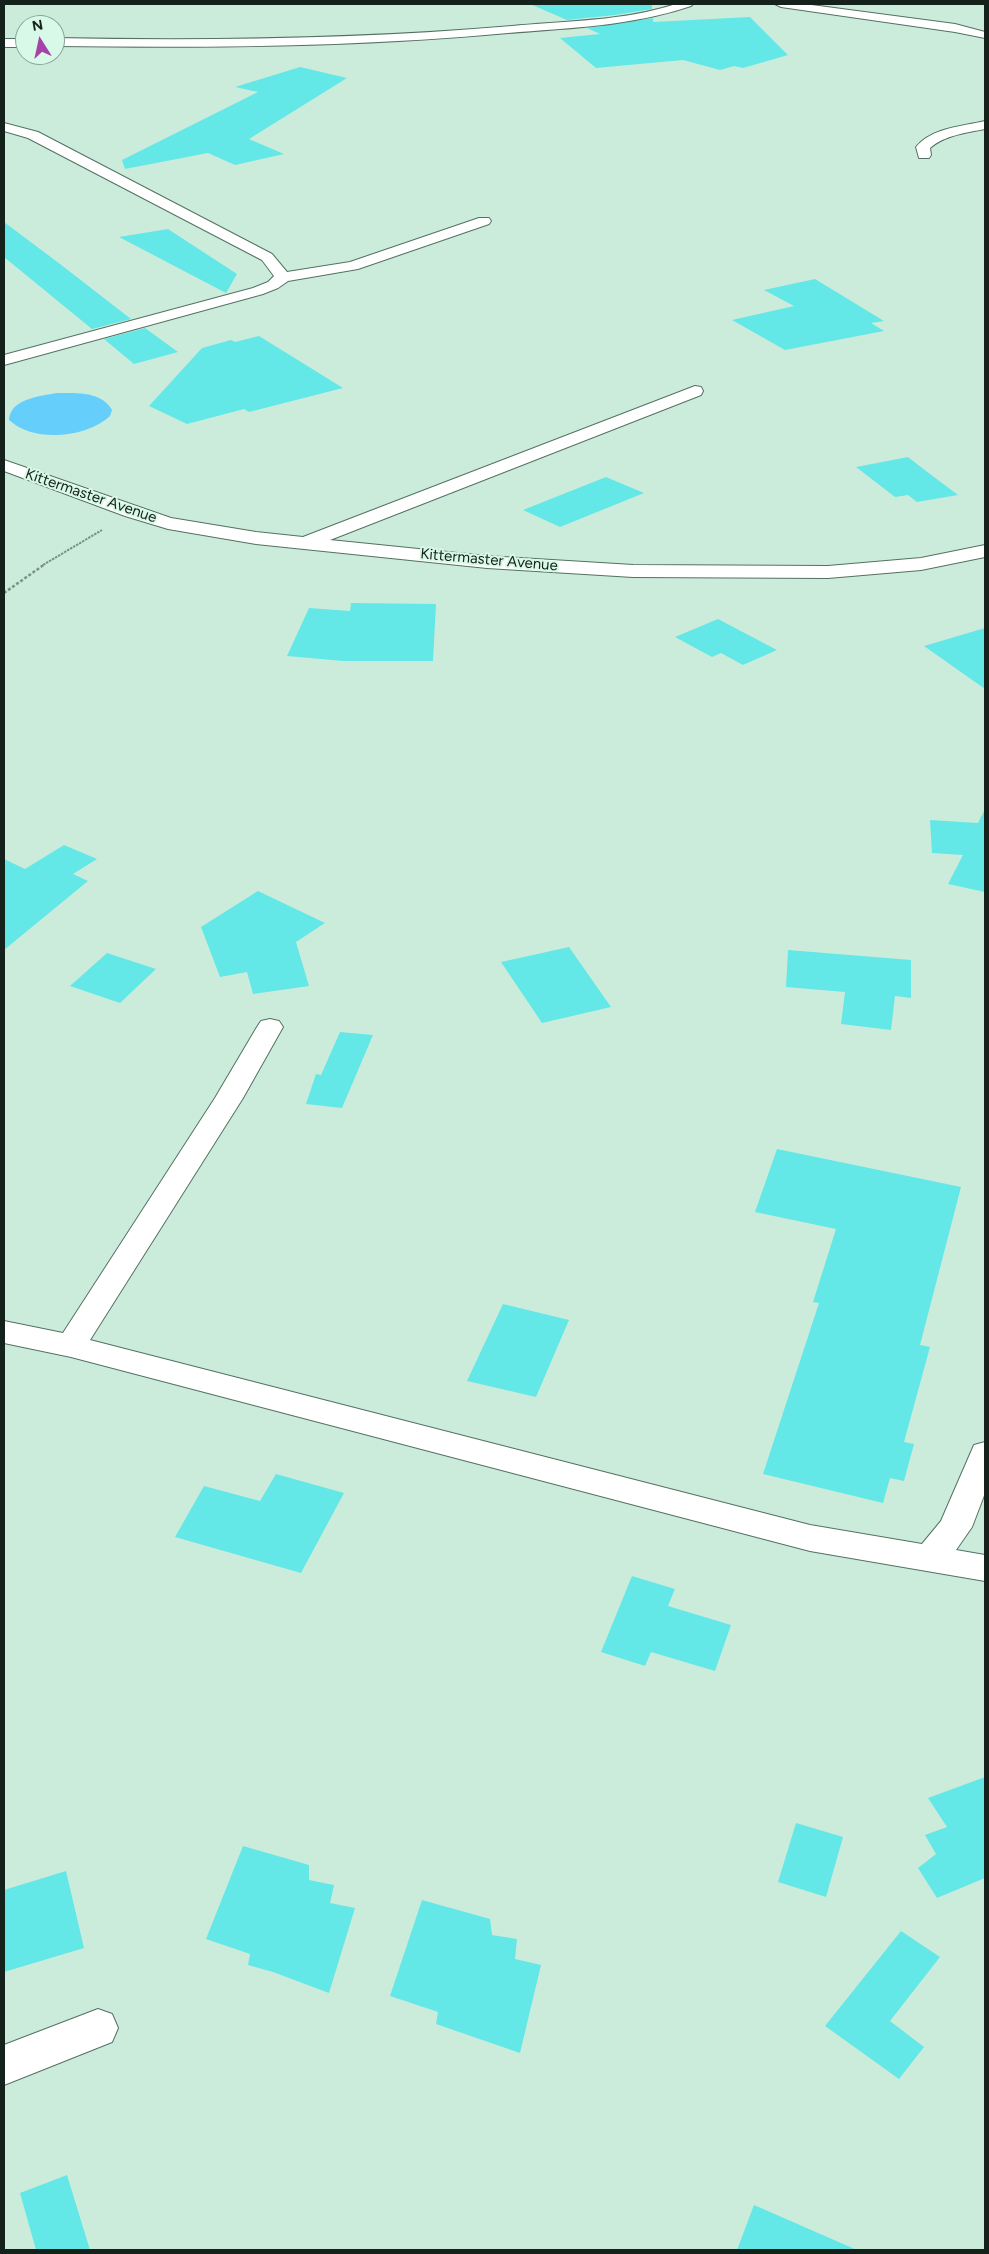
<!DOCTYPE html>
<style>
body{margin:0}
#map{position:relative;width:989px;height:2254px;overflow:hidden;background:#ccecdb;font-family:Figtree,sans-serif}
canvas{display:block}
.frame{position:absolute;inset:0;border:5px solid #15211b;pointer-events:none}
.north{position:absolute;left:15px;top:15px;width:50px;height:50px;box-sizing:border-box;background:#d9f9e8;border:1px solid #8ba396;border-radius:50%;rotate:350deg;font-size:14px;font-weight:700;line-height:20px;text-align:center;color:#15211b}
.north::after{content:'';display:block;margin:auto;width:18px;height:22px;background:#a643a9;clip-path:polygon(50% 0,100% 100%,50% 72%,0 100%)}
</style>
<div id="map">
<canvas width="989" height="2254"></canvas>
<div class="frame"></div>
<div class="north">N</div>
</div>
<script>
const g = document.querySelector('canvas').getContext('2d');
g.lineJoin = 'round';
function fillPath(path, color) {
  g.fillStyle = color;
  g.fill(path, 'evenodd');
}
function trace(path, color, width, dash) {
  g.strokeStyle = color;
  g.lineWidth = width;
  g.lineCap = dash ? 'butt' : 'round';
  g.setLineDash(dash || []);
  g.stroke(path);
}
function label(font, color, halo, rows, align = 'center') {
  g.font = font + ' Figtree,sans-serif';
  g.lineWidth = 4;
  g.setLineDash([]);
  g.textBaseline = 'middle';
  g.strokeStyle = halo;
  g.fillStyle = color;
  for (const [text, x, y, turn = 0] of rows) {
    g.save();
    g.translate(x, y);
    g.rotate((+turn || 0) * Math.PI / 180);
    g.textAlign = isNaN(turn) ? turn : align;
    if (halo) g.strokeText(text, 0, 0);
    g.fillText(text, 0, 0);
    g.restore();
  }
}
fillPath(new Path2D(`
 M57,393c18,0 45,-2 55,17l-2,6c-23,22 -77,27 -101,4 1,-21 31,-24 48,-27z`), '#66cefa');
fillPath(new Path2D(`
 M530,4h122v5l-37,6 -48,5z
 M750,17l38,38 -45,13 -9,-2 -14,4 -37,-10 -87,8 -36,-30 40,-4 -13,-6 66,-10v4z
 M300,67l47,11 -98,61 35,15 -49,11 -27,-12 -83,16 -3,-9 136,-68 -23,-5z
 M4,222l56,42 71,55 -39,10 -88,-72z
 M168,229l69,45 -11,19 -107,-56z
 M815,279l69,42 -13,2 13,8 -99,19 -53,-30 62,-14 -30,-16z
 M145,328l33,24 -44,12 -30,-25z
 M259,336l84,52 -94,24 -5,-3 -57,15 -38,-18 53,-58 29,-8 4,2z
 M908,457l18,14 32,24 -41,7 -9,-7 -13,2 -39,-30z
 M606,477l38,16 -84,34 -37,-17z
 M351,603l85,1 -3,57h-90l-56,-5 22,-48 41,3z
 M718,619l59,31 -34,15 -22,-12 -9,4 -37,-20z
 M985,628v61l-61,-43z
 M985,809v83l-37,-8 15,-29 -31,-2 -2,-33 48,3z
 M64,845l33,14 -24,15 15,7 -84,69v-91l21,10z
 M258,891l67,32 -29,19 13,44 -56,8 -6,-22 -27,5 -19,-50z
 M569,947l42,60 -69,16 -41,-61z
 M788,950l123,10v38l-16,-2 -4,34 -50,-6 4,-32 -59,-5z
 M107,953l49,16 -36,34 -50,-17z
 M340,1032l33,3 -31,73 -36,-4 10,-30 5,1z
 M777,1149l184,38 -41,158 10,2 -26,95 10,2 -10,37 -14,-3 -7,25 -120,-29 56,-171 -6,-1 23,-73 -81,-17z
 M503,1304l66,16 -33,77 -69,-16z
 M276,1474l68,19 -43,80 -126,-36 29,-51 56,15z
 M632,1576l43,13 -7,17 63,19 -16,46 -64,-19 -6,14 -44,-14z
 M985,1777v101l-48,20 -19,-30 18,-14 -11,-19 22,-8 -19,-29z
 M796,1823l47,14 -17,60 -48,-15z
 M243,1846l66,19v15l25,5 -4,18 25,5 -26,85 -56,-21 -25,-7 2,-11 -44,-15z
 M66,1871l18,77 -80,24v-82z
 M422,1900l68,19 2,16 25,4 -2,20 26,6 -21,88 -84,-29 2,-12 -48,-16z
 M901,1931l39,26 -50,64 34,26 -25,32 -74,-53z
 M67,2175l23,75h-54l-16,-57z
 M754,2205l103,45h-120z`), '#64e7e7');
const minor = new Path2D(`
 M676,4h17l-2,2c-59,20 -122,22 -183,27 -151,14 -302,15 -453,13v-8c152,3 305,1 457,-12 54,-5 112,-5 164,-22z
 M775,4h29l151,20 30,8v6l-30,-6 -174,-25z
 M4,39h21v8h-21z
 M985,121v8c-19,4 -40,6 -55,19l1,7 -2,3h-10l-3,-11c15,-19 47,-21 69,-26z
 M4,123l34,9 234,122 15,18 63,-10 129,-44h10l2,3 -2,3 -131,45 -70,12 -10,7 -15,6 -259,71v-10l249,-67 15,-6 6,-6 -12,-16 -234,-122 -24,-7z
 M695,386l6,1 2,4 -2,4 -371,145 157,16 146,9 195,1 93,-8 64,-13v12l-64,13 -93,8 -195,-1 -146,-9 -231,-24 -88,-15 -43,-13 -121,-45v-11l167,58 85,14 47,5z
 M270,1019l9,2 4,6 -40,71 -153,242 720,185 112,19 19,-23 33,-76 11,-3v51l-13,34 -16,23 29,5v26l-175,-30 -739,-194 -67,-14v-22l59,12 152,-235 42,-71 4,-6z
 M98,2009l14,5 6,14 -6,14 -108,43v-40z`);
trace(minor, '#547163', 2);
trace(new Path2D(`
 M43,565l59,-35`), '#7a9185', 2, [2.5, 1]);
trace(new Path2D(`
 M4,593l41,-29`), '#7a9185', 2.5, [3, 2]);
fillPath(minor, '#fff');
label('15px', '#15211b', '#d9f9e8', [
 ["Kittermaster Avenue",91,496,19],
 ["Kittermaster Avenue",489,560,5]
]);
</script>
